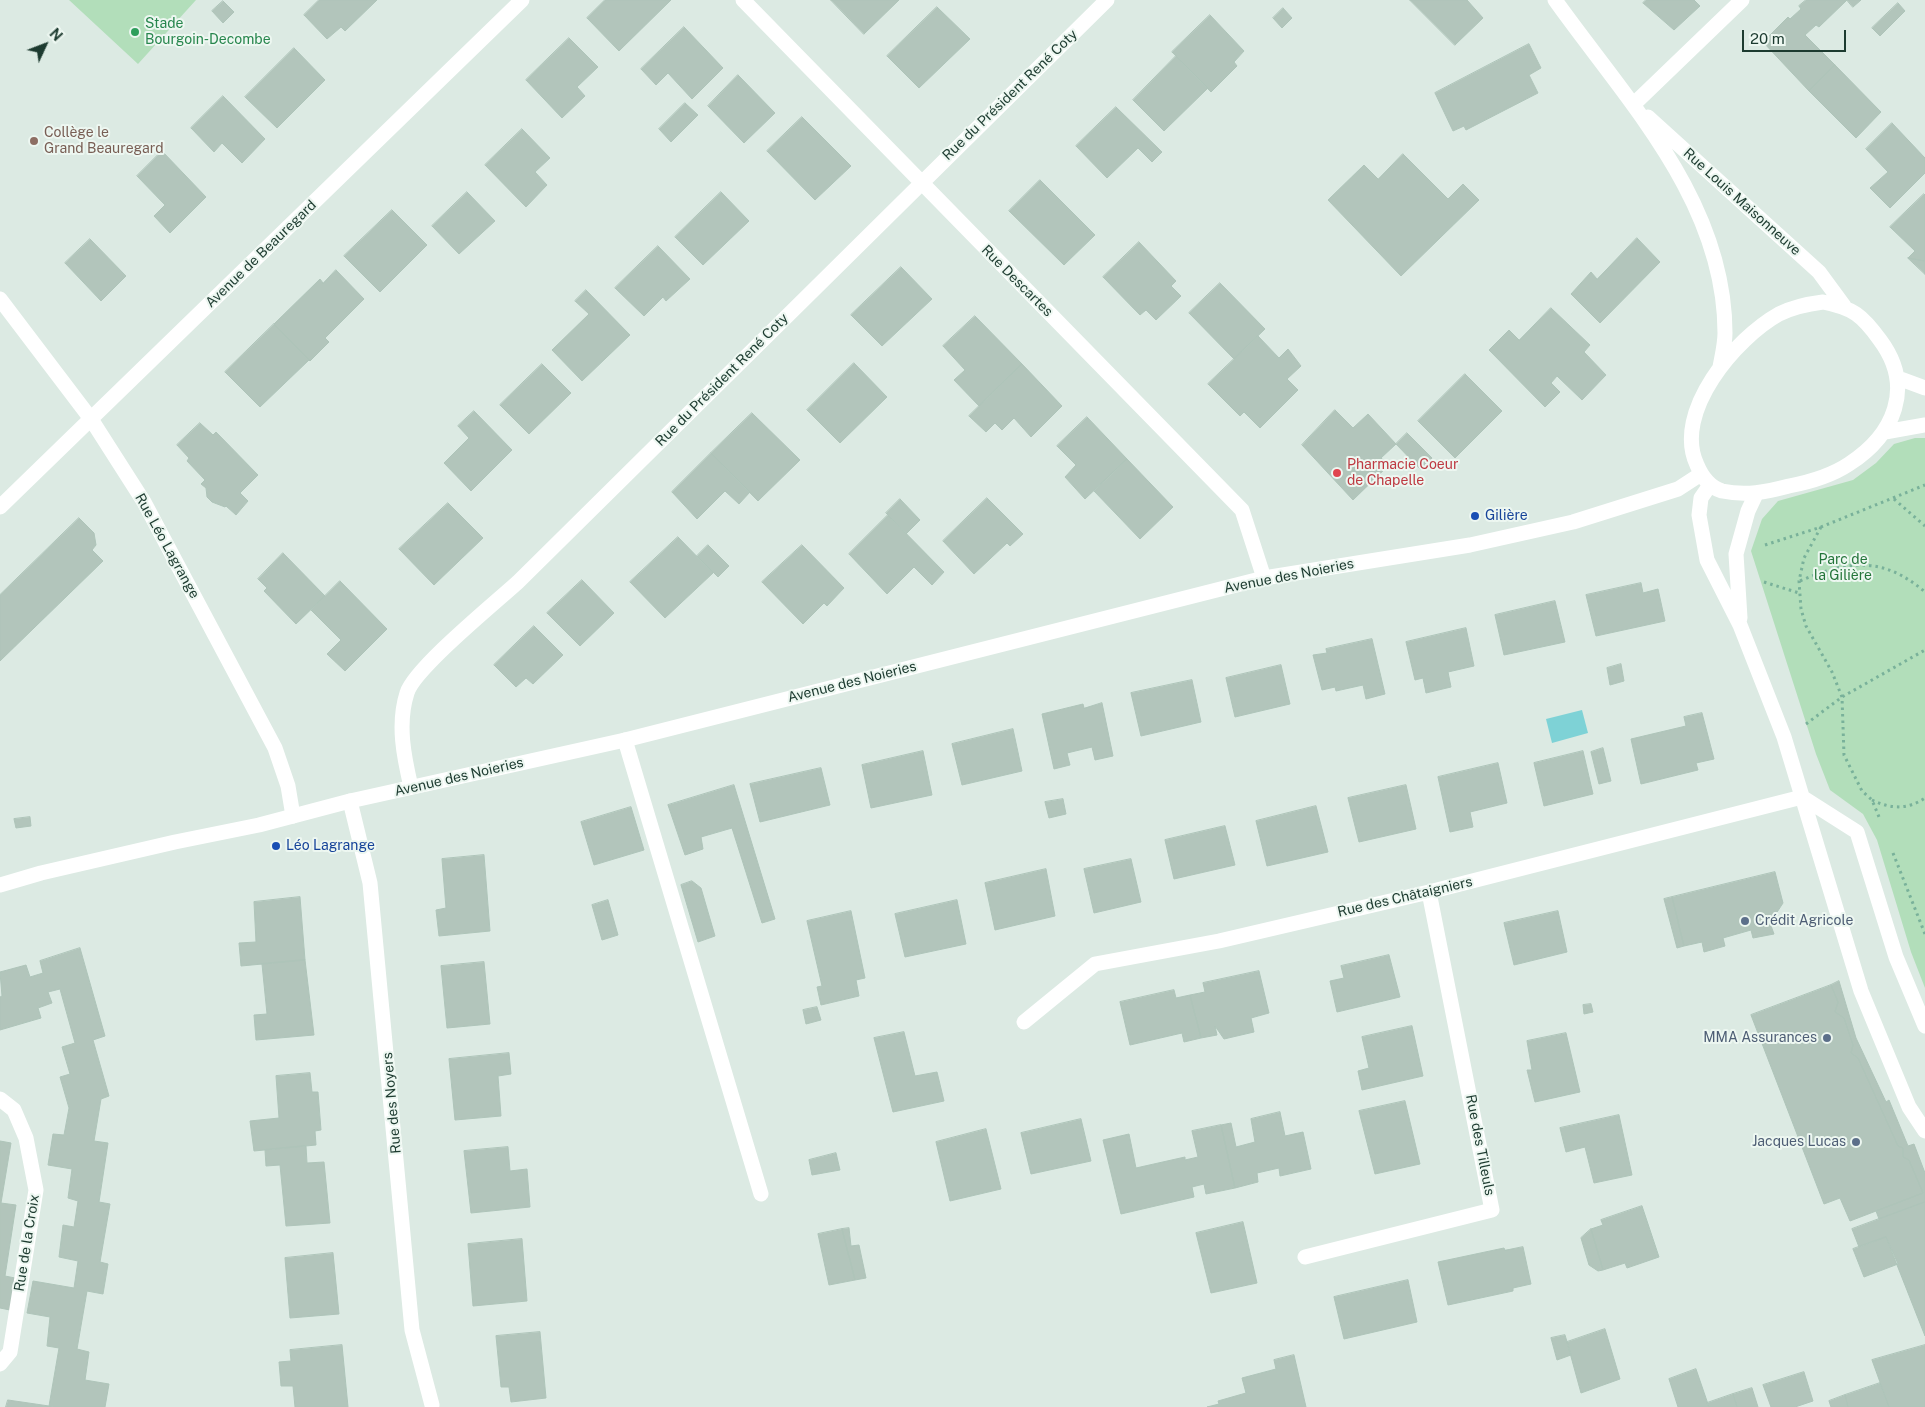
<!DOCTYPE html>
<meta charset="utf-8">
<style>
body{margin:0}
#map{position:relative;width:1925px;height:1407px;overflow:hidden;background:#dceae3;font-family:"Public Sans",sans-serif}
canvas{display:block}
.north{position:absolute;left:20px;top:20px;width:50px;height:50px;-webkit-text-stroke:4px #edf7f1;paint-order:stroke;rotate:47deg;font-size:14px;font-weight:700;line-height:20px;text-align:center;color:#1d3b30}
.north::after{content:'';display:block;margin:auto;width:18px;height:22px;background:#1d3b30;clip-path:polygon(50% 0,100% 100%,50% 72%,0 100%)}
.scale{position:absolute;left:1742px;top:30px;width:104px;height:22px;box-sizing:border-box;border:2px solid #1d3b30;border-top:0;padding-left:6px;font-size:15px;line-height:18px;white-space:nowrap;color:#1d3b30;-webkit-text-stroke:4px #edf7f1;paint-order:stroke}
</style>
<div id="map">
<canvas width="1925" height="1407"></canvas>
<div class="north">N</div>
<div class="scale">20 m</div>
</div>
<script>
const g = document.querySelector('canvas').getContext('2d');
g.lineJoin = 'round';
function fillPath(path, color) {
  g.fillStyle = color;
  g.fill(path, 'evenodd');
}
function trace(path, color, width, dash) {
  g.strokeStyle = color;
  g.lineWidth = width;
  g.lineCap = dash ? 'butt' : 'round';
  g.setLineDash(dash || []);
  g.stroke(path);
}
function label(font, color, halo, rows, align = 'center') {
  g.font = font + ' "Public Sans",sans-serif';
  g.lineWidth = 4;
  g.setLineDash([]);
  g.textBaseline = 'middle';
  g.strokeStyle = halo;
  g.fillStyle = color;
  for (const [text, x, y, turn = 0] of rows) {
    g.save();
    g.translate(x, y);
    g.rotate((+turn || 0) * Math.PI / 180);
    g.textAlign = isNaN(turn) ? turn : align;
    if (halo) g.strokeText(text, 0, 0);
    g.fillText(text, 0, 0);
    g.restore();
  }
}
fillPath(new Path2D(`
 M69,0h127l-58,64z
 M1915,438h10v550l-14,-36 -34,-112 -14,-26 -33,-24 -14,-36 -65,-203 11,-32 16,-18 75,-21 23,-17 18,-19z`), '#b2deba');
fillPath(new Path2D(`
 M1582,710l6,23 -36,10 -6,-24z`), '#7ed2d6');
const building = new Path2D(`
 M319,0h58l-32,31 -4,-4 -14,12 -23,-24z
 M605,0h66l-52,51 -32,-33z
 M831,0h68l-35,34z
 M1410,0h57l16,18 -28,27z
 M1646,0h48l6,6 -26,24 -31,-27z
 M1806,0h41l-28,27 -3,-2 -11,10 30,30 -26,26 -46,-49 25,-25 2,2 11,-10 -2,-3z
 M1847,0h14l-8,7z
 M223,1l11,11 -11,11 -11,-12z
 M1898,3l7,8 -25,25 -8,-8z
 M937,7l33,32 -51,49 -32,-32z
 M1283,8l9,10 -10,10 -9,-10z
 M1210,15l34,36 -10,11 3,4 -26,26 -39,-40z
 M684,27l39,41 -31,31 -24,-26 -12,12 -15,-16z
 M569,38l29,29 -21,20 8,9 -23,22 -36,-38z
 M1529,44l12,24 -12,7 9,18 -72,37 -2,-4 -11,5 -18,-38z
 M294,48l31,32 -48,48 -32,-31z
 M1176,56l32,32 -44,43 -31,-31z
 M1835,65l46,47 -25,26 -47,-47z
 M738,75l37,38 -31,30 -36,-37z
 M223,96l42,43 -23,24 -20,-20 -8,9 -23,-24z
 M685,103l13,12 -27,27 -12,-13z
 M1116,107l46,45 -10,10 -14,-14 -31,30 -31,-32z
 M802,117l49,49 -36,34 -48,-49z
 M1892,123l33,35v15l-35,35 -20,-20 18,-16 -22,-23z
 M522,129l28,29 -15,14 12,13 -21,22 -41,-42z
 M162,151l44,46 -36,36 -16,-17 11,-11 -28,-29z
 M1403,154l45,45 15,-15 16,16 -78,76 -73,-76 36,-35 14,14z
 M1040,180l55,55 -31,30 -55,-54z
 M467,192l28,29 -36,33 -27,-28z
 M721,192l28,29 -46,44 -28,-28z
 M1924,194l1,1v66l-17,-3 7,-7 -25,-24z
 M392,210l35,35 -47,47 -36,-36z
 M1637,238l23,24 -60,61 -29,-29 20,-22 6,7z
 M90,239l36,37 -25,25 -36,-38z
 M1139,242l37,39 -5,5 10,10 -25,24 -10,-10 -6,5 -37,-38z
 M658,246l32,33 -24,22 -3,-4 -19,19 -29,-28z
 M1908,258l17,3v13z
 M901,267l31,32 -50,47 -31,-31z
 M336,270l28,29 -39,39 4,4 -19,19 -36,-37 46,-45 3,4z
 M1220,283l45,46 -31,30 -45,-46z
 M586,290l44,45 -48,46 -30,-31 37,-36 -14,-13z
 M1551,308l39,37 -6,7 22,23 -24,25 -25,-24 -6,7 9,9 -15,15 -56,-57 20,-20 10,10z
 M975,316l47,48 -43,42 -25,-26 11,-10 -22,-24z
 M274,324l35,36 -49,47 -35,-35z
 M1258,336l21,22 9,-9 13,17 -14,13 11,11 -38,38 -16,-16 -4,4 -32,-32z
 M854,363l33,34 -47,46 -33,-33z
 M542,364l29,29 -42,41 -29,-29z
 M1022,364l40,42 -31,31 -17,-19 -12,12 -7,-7 -9,9 -17,-16z
 M1465,374l37,37 -47,47 -37,-37z
 M1335,410l18,18 15,-14 28,30 -15,14 8,7 -36,35 -51,-55z
 M474,411l38,39 -41,41 -27,-28 25,-25 -11,-12z
 M752,413l48,47 -42,41 -47,-48z
 M1087,417l40,42 -42,40 -20,-22 11,-12 -19,-19z
 M200,423l13,12 3,-3 42,43 -18,18 8,8 -12,14 -10,-9 -1,1 -13,-5 -5,-5 -1,-9 -5,-4 4,-4 -18,-19 2,-3 -12,-13z
 M1407,433l25,25 -11,12 -25,-26z
 M711,453l39,39 -11,12 -14,-13 -28,28 -25,-27z
 M1127,459l46,48 -33,32 -46,-48z
 M987,498l36,36 -13,12 -3,-3 -33,31 -31,-33z
 M900,499l20,21 -14,14 -20,-21z
 M448,503l35,35 -49,47 -35,-36z
 M888,515l56,57 -12,13 -18,-18 -27,27 -38,-40z
 M79,518l15,15 2,12 -4,5 11,11 -103,100v-66z
 M678,537l35,36 -48,45 -35,-36z
 M708,545l21,21 -11,11 -21,-21z
 M802,545l42,43 -17,18 -3,-3 -21,21 -41,-42z
 M283,553l42,43 -29,28 -32,-33 3,-3 -9,-9z
 M582,580l32,33 -34,33 -33,-33z
 M340,581l47,48 -42,42 -18,-17 14,-14 -30,-30z
 M1641,583l2,10 15,-4 7,32 -69,15 -10,-41z
 M1555,601l10,41 -61,13 -9,-40z
 M534,626l29,29 -30,29 -7,-6 -10,9 -22,-22z
 M1466,628l8,38 -26,6 3,15 -25,6 -3,-15 -8,2 -9,-38z
 M1372,639l13,55 -19,5 -3,-14 -27,6 -1,-4 -13,3 -9,-35 14,-2 -1,-4z
 M1621,664l3,17 -14,4 -3,-17z
 M1281,665l9,39 -55,13 -9,-39z
 M1192,680l9,42 -60,14 -10,-43z
 M1102,703l11,53 -18,4 -3,-13 -25,6 3,12 -16,4 -12,-55 41,-10 1,4z
 M1702,713l12,46 -18,4 2,7 -57,14 -10,-45 55,-13 -2,-9z
 M1013,729l9,42 -60,14 -10,-41z
 M1603,748l8,33 -12,3 -8,-32z
 M923,751l9,44 -61,13 -9,-43z
 M1583,751l10,43 -49,12 -10,-43z
 M1498,763l9,40 -37,9 3,15 -23,5 -12,-55z
 M821,768l9,37 -70,17 -10,-38z
 M734,785l41,134 -13,4 -30,-95 -31,9 2,12 -18,6 -17,-50z
 M1406,785l10,44 -57,13 -11,-44z
 M1063,799l3,15 -17,4 -4,-16z
 M1316,806l12,46 -61,14 -11,-45z
 M631,807l13,43 -50,15 -13,-43z
 M30,817l1,9 -15,2 -2,-9z
 M1225,826l10,39 -61,14 -9,-39z
 M484,855l6,76 -51,5 -3,-26 10,-2 -4,-49z
 M1131,859l10,43 -47,11 -10,-44z
 M1046,869l9,47 -60,14 -10,-47z
 M1775,872l8,31 -13,20 4,11 -21,4 -2,-8 -28,8 2,8 -21,6 -2,-10 -18,4 -12,-49z
 M692,881l9,7 14,48 -17,6 -17,-57z
 M300,897l5,63 -64,6 -2,-23 17,-1 -2,-40z
 M1672,897l12,49 -7,2 -13,-49z
 M608,900l10,35 -16,5 -10,-35z
 M957,900l9,44 -61,13 -10,-43z
 M851,911l14,67 -9,2 3,16 -38,9 -4,-18 5,-1 -15,-65z
 M1558,911l9,41 -53,13 -10,-42z
 M80,948l25,88 -12,4 16,56 -8,3 -7,42 14,2 -9,59 11,2 -10,58 8,2 -5,30 -16,-3 -10,58 12,3 -4,28 24,4 -4,23h-52l-4,-1 10,-58 -12,-2 3,-29 -23,-4 6,-32 41,7 4,-27 -19,-4 4,-32 11,2 4,-26 -10,-3 4,-29 -24,-4 5,-31 11,1 5,-27 -9,-31 10,-3 -8,-27 13,-4 -15,-54 -12,3 4,11 -14,5 3,10 -41,12v-33l2,-1 -2,-24 26,-7 4,12 13,-4 -3,-12z
 M1389,955l11,42 -63,15 -7,-31 14,-3 -3,-12z
 M305,960l9,75 -58,5 -2,-25 13,-1 -5,-50z
 M484,962l6,62 -43,4 -6,-62z
 M1259,971l10,42 -18,5 3,14 -30,7 -9,-13 2,9 -16,3 -11,-43 15,-3 -2,-9z
 M1839,981l17,57 30,64 3,-2 19,46 6,-2 11,29v29l-46,17 -3,-8 47,-18 -14,-33 -6,-3v-9l-5,-2 -40,-88 -7,-5 2,-8 -9,-27 -9,-6 3,-10 -7,-17z
 M1831,985l7,17 -3,10 9,6 9,27 -2,8 7,5 40,88 5,2v9l6,3 14,33 -73,28 -10,-23 -16,6 -73,-189z
 M1174,990l2,8 14,-3 11,43 -17,4 -2,-9 -52,12 -10,-43z
 M1591,1004l2,8 -9,2 -1,-9z
 M817,1007l4,13 -15,4 -3,-14z
 M1412,1026l11,50 -61,14 -4,-19 11,-3 -7,-31z
 M904,1032l11,44 22,-4 7,29 -51,11 -19,-74z
 M1566,1033l14,59 -45,10 -8,-32h5l-5,-29z
 M509,1053l2,21 -13,2 3,40 -46,4 -6,-61z
 M310,1073l2,19h6l3,38 -6,1 1,14 -62,6 -4,-30 29,-3 -3,-42z
 M1405,1101l15,63 -45,10 -16,-63z
 M1280,1112l5,24 18,-4 8,37 -31,7 -1,-8 -22,5 1,9 -23,6 -14,-63 10,-2 5,24 19,-5 -4,-23z
 M1619,1115l13,60 -38,8 -9,-36 -19,5 -6,-24z
 M1081,1119l10,42 -60,13 -10,-41z
 M1221,1125l14,63 -29,6 -2,-10 -12,3 2,10 -73,17 -18,-74 26,-6 7,34 49,-11v3l13,-3 -6,-26z
 M986,1129l15,60 -51,12 -14,-59z
 M0,1141l11,2 -10,60 15,2 -11,71 10,2 -5,32 -10,-2z
 M306,1146l1,17 17,-1 6,61 -44,3 -6,-61 -14,1 -1,-16z
 M508,1147l2,24 17,-2 3,38 -59,6 -7,-62z
 M836,1153l4,17 -28,5 -3,-15z
 M1925,1202v134l-39,-99 -27,10 -7,-18z
 M1642,1206l17,51 -32,11 -2,-5 -22,7 -12,-41 12,-4 -2,-5z
 M1243,1222l14,61 -46,10 -15,-60z
 M849,1228l2,18 8,-1 7,33 -11,2 -13,-51z
 M842,1229l13,51 -26,5 -11,-51z
 M1591,1229l12,41 -5,1 -9,-6 -8,-27z
 M1886,1237l12,27 -34,13 -11,-28z
 M522,1239l5,62 -54,5 -5,-62z
 M1523,1247l8,37 -18,4v3l-65,14 -10,-43 66,-14 1,2z
 M333,1253l6,61 -49,4 -5,-60z
 M1408,1280l9,42 -73,17 -10,-42z
 M1605,1329l15,50 -39,14 -14,-51z
 M540,1332l6,66 -35,4 -2,-15h-8l-5,-51z
 M1565,1335l6,20 -14,5 -6,-22z
 M342,1345l6,62h-53l-2,-21h-12l-2,-24 12,-1 -1,-11z
 M1925,1345v62h-36l-17,-47z
 M1294,1355l12,52h-99l12,-3 -1,-3 28,-8 -4,-15 34,-9 -2,-9z
 M1696,1369l13,38h-31l-9,-28z
 M1804,1372l9,29 -18,6h-24l-8,-22z
 M1880,1383l9,24h-41l-3,-12z
 M1752,1388l6,19h-21l-4,-13z
 M1733,1394l4,13h-28l-2,-4z
 M1845,1395l3,12h-17l-2,-6z
 M8,1400l41,6 2,1h-45z`);
fillPath(building, '#b2c5bb');
trace(building, '#aec4b9', 1);
trace(new Path2D(`
 M1894,499l31,27
 M1821,527l-17,31 -5,23 2,28 5,17 26,46 10,25 2,58 18,36 10,9 7,17
 M1765,545l56,-18 104,-42
 M1800,581c48,-21 83,-25 125,11
 M1764,582l35,11
 M1806,724l36,-27 83,-47
 M1872,800c19,9 35,10 53,-2
 M1893,853l32,81`), '#79b19a', 3, [2.5, 4]);
trace(new Path2D(`
 M743,0l499,510 22,68
 M1634,104l108,-104
 M0,299l91,120 53,83 131,246 13,38 5,30
 M1710,485l-9,13 -2,17 8,45 33,65 44,112 77,254 48,116 16,24
 M0,507l522,-507
 M1740,618l-4,-64 12,-43 8,-17
 M625,740l136,454
 M411,787c-7,-30 -14,-63 -4,-94 7,-24 88,-90 111,-111l589,-582
 M1802,797l55,35 39,125 29,69
 M350,801l20,82 42,447 20,75
 M1024,1022l71,-58 124,-23 210,-49 373,-95
 M0,1099l14,11 12,28 10,52 -26,162 -10,12
 M1305,1257l187,-47 -63,-318`), '#fff', 15);
trace(new Path2D(`
 M1555,0c72,101 170,201 170,333 0,11 -3,23 -5,34
 M1648,117l171,155 25,34
 M1823,302c30,6 39,13 57,38 35,47 14,95 -31,124 -18,12 -39,18 -60,22 -23,6 -43,10 -67,5 -13,-4 -20,-14 -25,-26 -25,-53 39,-127 82,-151 14,-7 28,-10 44,-12z
 M1898,378l27,10
 M1885,432l40,-7
 M0,885l41,-12 134,-31 84,-17 91,-24 275,-61 639,-162 206,-33 103,-23 105,-33 23,-15`), '#fff', 15);
for (const [x, y, r, color] of [
 [135,32,5,"#2e9e5b"],
 [34,141,5,"#8d6e63"],
 [1337,473,5,"#e0444e"],
 [1475,516,5,"#1a4fb4"],
 [276,846,5,"#1a4fb4"],
 [1745,921,5,"#5c6f8a"],
 [1827,1038,5,"#5c6f8a"],
 [1856,1142,5,"#5c6f8a"]
]) {
  const dot = new Path2D();
  dot.arc(x, y, r, 0, 2 * Math.PI);
  g.fillStyle = color;
  g.fill(dot);
  trace(dot, '#edf7f1', 2);
}
label('14px', '#27864d', '#edf7f1', [
 ["Stade",145,24],
 ["Bourgoin-Decombe",145,40]
], 'left');
label('14px', '#1d3b30', '#edf7f1', [
 ["Rue du Président René Coty",1010,95,-44],
 ["Rue Louis Maisonneuve",1742,202,42],
 ["Avenue de Beauregard",261,254,-44],
 ["Rue Descartes",1017,281,45],
 ["Rue du Président René Coty",722,380,-45],
 ["Rue Léo Lagrange",167,546,61],
 ["Avenue des Noieries",1289,576,-11],
 ["Avenue des Noieries",852,682,-14],
 ["Avenue des Noieries",459,777,-13],
 ["Rue des Châtaigniers",1405,897,-13],
 ["Rue des Noyers",392,1103,-95],
 ["Rue des Tilleuls",1480,1145,79],
 ["Rue de la Croix",27,1243,-81]
]);
label('14px', '#785e54', '#edf7f1', [
 ["Collège le",44,133],
 ["Grand Beauregard",44,149]
], 'left');
label('14px', '#be3a42', '#edf7f1', [
 ["Pharmacie Coeur",1347,465],
 ["de Chapelle",1347,481]
], 'left');
label('14px', '#164399', '#edf7f1', [
 ["Gilière",1485,516],
 ["Léo Lagrange",286,846]
], 'left');
label('14px', '#24753a', '#edf7f1', [
 ["Parc de",1843,560],
 ["la Gilière",1843,576]
]);
label('14px', '#4e5e75', '#edf7f1', [
 ["Crédit Agricole",1755,921,"left"],
 ["MMA Assurances",1817,1038],
 ["Jacques Lucas",1846,1142]
], 'right');
</script>
